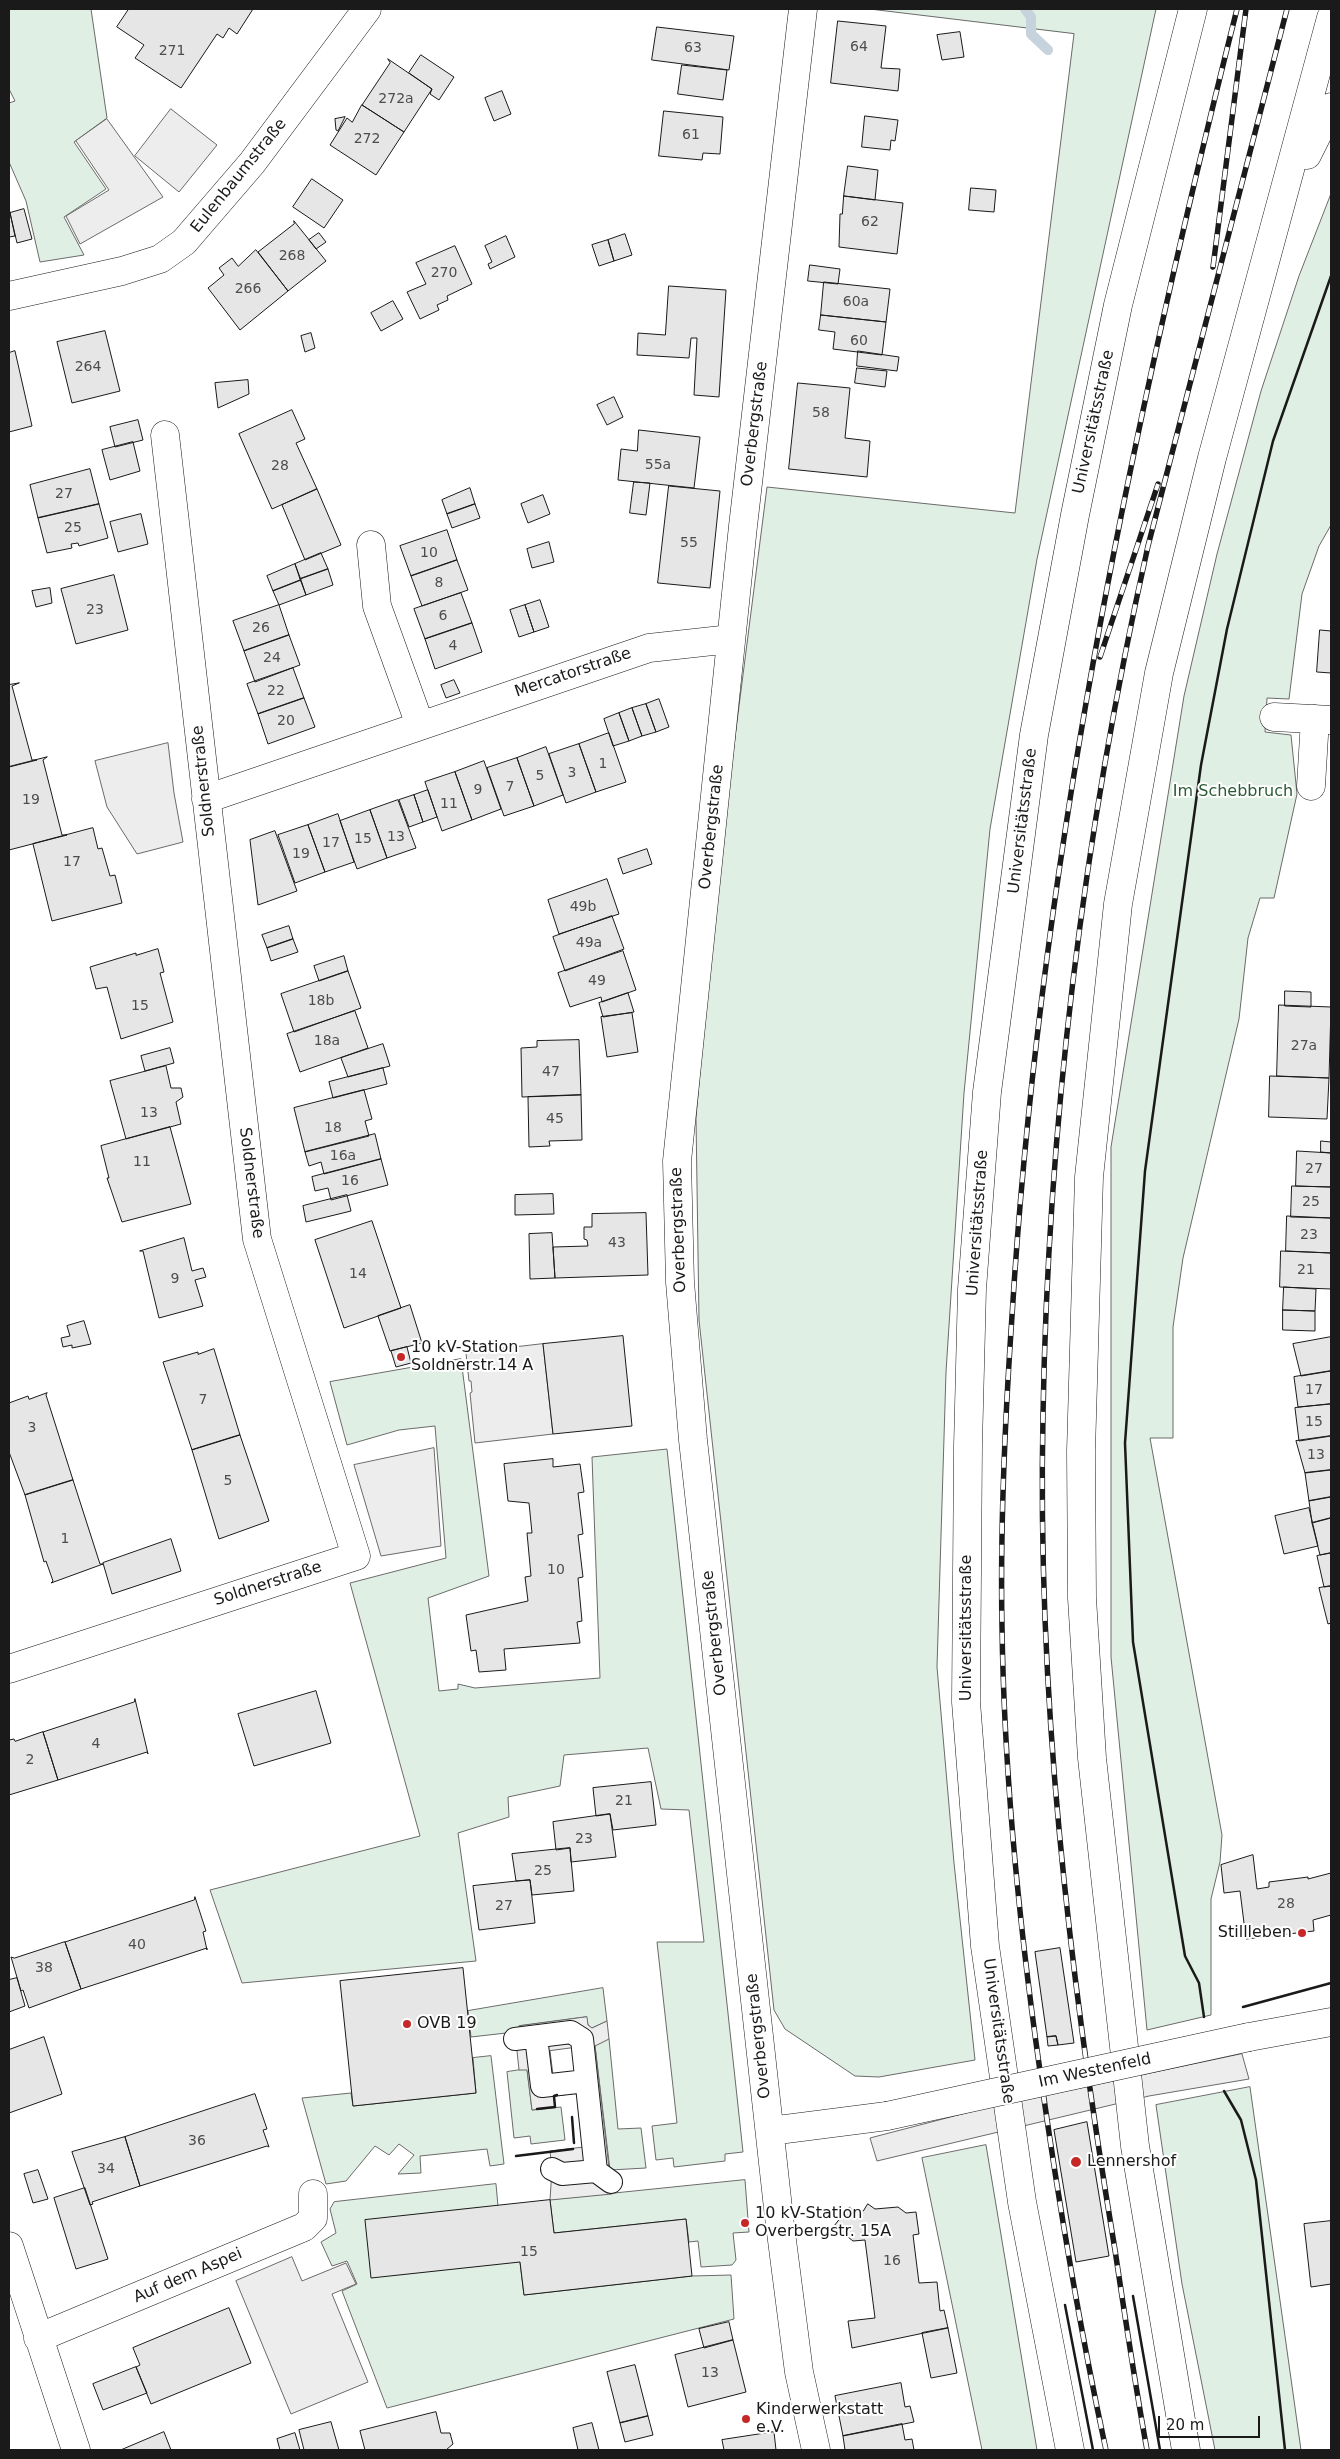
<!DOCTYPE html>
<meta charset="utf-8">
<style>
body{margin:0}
#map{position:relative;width:1340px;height:2459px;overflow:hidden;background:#fff;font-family:"DejaVu Sans",sans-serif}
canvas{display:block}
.frame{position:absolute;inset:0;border:10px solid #1a1a1a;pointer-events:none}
.scale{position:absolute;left:1158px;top:2416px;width:102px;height:22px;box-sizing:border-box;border:2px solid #1a1a1a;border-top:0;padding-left:6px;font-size:15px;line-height:18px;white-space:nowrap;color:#1a1a1a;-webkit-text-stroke:4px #fff;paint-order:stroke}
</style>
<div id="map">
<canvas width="1340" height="2459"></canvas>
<div class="frame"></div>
<div class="scale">20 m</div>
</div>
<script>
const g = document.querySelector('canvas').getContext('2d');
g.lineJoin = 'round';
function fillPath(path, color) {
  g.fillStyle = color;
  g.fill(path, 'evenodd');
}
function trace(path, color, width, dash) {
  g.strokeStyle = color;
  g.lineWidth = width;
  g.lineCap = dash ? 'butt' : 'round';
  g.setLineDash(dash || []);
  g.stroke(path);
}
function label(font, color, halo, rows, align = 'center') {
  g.font = font + ' "DejaVu Sans",sans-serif';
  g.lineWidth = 4;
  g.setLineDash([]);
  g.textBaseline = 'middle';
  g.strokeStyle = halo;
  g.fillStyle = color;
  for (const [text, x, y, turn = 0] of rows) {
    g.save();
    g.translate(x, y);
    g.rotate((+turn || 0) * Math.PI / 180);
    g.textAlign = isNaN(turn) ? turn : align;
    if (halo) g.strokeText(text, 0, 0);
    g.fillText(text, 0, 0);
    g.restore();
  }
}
const green = new Path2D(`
 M9,9h82l16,109 -33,24 32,47 -42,28 20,38 -44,7 -14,-61 -17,-39v-59l6,-2 -6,-12z
 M870,9h286l-119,550 -47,270 -26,264 -18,279 -9,295 17,196 21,197 -96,17 -24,-1 -70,-47 -11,-19 -75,-690 -3,-202 19,-224 52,-407 248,26 59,-479z
 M1331,194v331l-12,21 -17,48 -13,105 -22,-1 -2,34 26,3 6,59 -23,104h-14l-12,40 -9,81 -56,239 -10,69v111h-23l72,397 -2,27 -9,37v116l-64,15 -36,-373v-510l73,-451 33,-142 44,-163 38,-115z
 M461,1359l28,217 -61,22 11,93 19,-2v-5l17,4 125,-10 -8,-221 75,-8 76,703 -18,2v7l-51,6 -1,-9 -17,2 -4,-34 25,-3 -20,-181h47l-15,-132 -28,-1 -13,-61 -84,7 -4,31 -52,11 1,20 -51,16 18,128 -234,22 -32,-93 210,-54 -70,-253 96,-25 -11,-132 -36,4 -52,15 -17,-63z
 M603,1988l4,33 -15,7 -4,-3 -2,-8 -67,9 -4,6 -44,5 -3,-26z
 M609,2039l9,90 23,-1 5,40 -36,2 -15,-124z
 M491,2056l13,108 -14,2 -3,-17 -67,7 1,17 -23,1 16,-19 -15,-11 -10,11 -14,-9 -29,35 -20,3 -24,-86 49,-5 2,13 123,-13 -3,-35z
 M527,2069l5,41 29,-3 4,33 -34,4 -1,-8 -16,2 -7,-66z
 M1250,2087l51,363h-86l-33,-166 -26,-179z
 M986,2145l51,305h-55l-60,-292z
 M745,2180l4,52 -16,1 3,27 -4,5 -31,2 -3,-26 -9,1 -3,-23 -132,14 -4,-33z
 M496,2184l2,22 22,56 4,33 168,-19 39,-1 3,44 -347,89 -45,-117 15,-7 -10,-23 -15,5 -11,-24 15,-9 -6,-24 4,-7z`);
fillPath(green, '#e0efe3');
trace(green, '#6a6a6a', 1);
const parking = new Path2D(`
 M171,109l46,36 -38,47 -44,-36z
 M107,119l56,78 -83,47 -14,-28 43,-26 -33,-49z
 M168,743l6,50 9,49 -46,12 -30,-47 -12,-46z
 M543,1344l10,90 -78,9 -5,-50 2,-1 -1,-11h-2l-3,-28z
 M434,1448l7,98 -60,10 -27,-91z
 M587,2017l1,8 4,3 15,-7 2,18 -14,7 17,148 -62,6 2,-31 -2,-18 34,-4 -5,-54 -25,3 1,11 -23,3 -5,-40h-8l-4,-38 4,-6zM573,2048l3,24 -23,3 -3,-24z
 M1242,2054l7,25 -100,17 -272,65 -7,-23 111,-29z
 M292,2257l10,24 44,-18 10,21 -24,10 36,88 -77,32 -55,-133z`);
fillPath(parking, '#ededed');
trace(parking, '#6a6a6a', 1);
trace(new Path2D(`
 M1025,9l6,8v17l17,16`), '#c6d2dc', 10);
const building = new Path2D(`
 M129,9h124l-16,25 -8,-6 -6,10 -6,-4 -36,54 -46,-30 9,-13 -27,-18z
 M838,21l48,5 -5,42 19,1 -2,22 -67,-8z
 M657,27l77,9 -5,34 -77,-10z
 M960,32l4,25 -22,3 -5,-25z
 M421,55l33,22 -15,23 -9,-6 2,-5 -23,-16z
 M388,59l44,30 -28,43 -42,-27 28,-42z
 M682,65l45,5 -4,30 -45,-6z
 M502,91l9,23 -17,7 -9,-23z
 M362,105l42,27 -28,43 -46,-30 17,-27 5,4z
 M664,111l59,6 -3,37 -17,-1 -1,7 -43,-4z
 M865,116l33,4 -3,21 -4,-1 -1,10 -28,-3z
 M345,117l-7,14 -2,-1 -1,-11z
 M848,166l30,4 -3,30 -31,-4z
 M312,179l31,21 -19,28 -31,-21z
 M971,188l25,2 -2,22 -25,-2z
 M844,196l59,7 -6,51 -58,-7 1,-33h2z
 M9,208l6,28 -6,1z
 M24,209l8,30 -15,4 -7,-30z
 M294,221l32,40 -38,30 -30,-39 36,-28z
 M319,233l7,9 -10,7 -7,-9z
 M625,234l7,21 -18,6 -6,-21z
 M506,236l9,21 -25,12 -2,-5 4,-2 -7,-16z
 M608,240l6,21 -15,5 -7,-21z
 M455,246l17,38 -25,12 1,4 -11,5 2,5 -19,9 -13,-27 19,-8 -10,-21z
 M256,250l32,41 -48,39 -32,-42 16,-13 -5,-7 13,-10 6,8z
 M810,265l30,4 -2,15 -30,-3z
 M824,282l66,7 -4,33 -65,-7z
 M669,286l57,4 -7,107 -25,-2 3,-57h-6l-2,20 -52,-3 1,-22 27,2z
 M393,301l10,18 -22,12 -10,-18z
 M821,315l65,7 -4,33 -49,-6 2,-17 -16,-2z
 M105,331l15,60 -48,12 -15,-61z
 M311,333l4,15 -10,4 -4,-16z
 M15,351l17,75 -23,6v-79z
 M858,351l41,6 -2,14 -40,-5z
 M857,368l30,3 -2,16 -30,-4z
 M248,380l1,14 -31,14 -3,-25z
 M798,383l52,5 -5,50 25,3 -3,36 -78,-8z
 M614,397l9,20 -16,8 -10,-20z
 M292,410l13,29 -9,4 21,46 -45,20 -33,-75z
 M138,420l5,20 -28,7 -5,-20z
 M639,430l61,7 -6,51 -76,-8 3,-31 16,2z
 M133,442l7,29 -30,9 -8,-30z
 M90,469l9,35 -61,14 -8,-33z
 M634,482l16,1 -4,32 -16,-2z
 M669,486l51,5 -10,97 -52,-5z
 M470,488l5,16 -28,10 -5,-14z
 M317,489l24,56 -36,15 -23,-55z
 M543,495l7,19 -22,9 -7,-19z
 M99,504l9,34 -29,8 -1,-3 -7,1 1,4 -25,5 -9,-35z
 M475,504l5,14 -28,10 -5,-14z
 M141,514l7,30 -30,8 -8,-30z
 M447,530l10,30 -46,16 -11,-30z
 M549,542l5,20 -22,6 -5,-19z
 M321,553l7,16 -28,10 -5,-15z
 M457,560l11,30 -46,16 -11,-30z
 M295,564l6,16 -28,11 -6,-15z
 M328,569l5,16 -27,10 -6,-16z
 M114,575l14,55 -52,14 -15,-55z
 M301,580l5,15 -27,10 -6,-14z
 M50,588l2,15 -16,4 -4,-16z
 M461,593l11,30 -47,16 -11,-30z
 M540,600l9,27 -15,5 -9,-27z
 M279,605l10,30 -45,16 -11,-30z
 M525,605l9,27 -15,5 -9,-27z
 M472,623l10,29 -47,17 -10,-30z
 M1320,630l11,1v42l-14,-1z
 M289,635l11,30 -45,17 -11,-31z
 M293,668l11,30 -46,16 -11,-30z
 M454,680l6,13 -14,5 -5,-13z
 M19,683l-7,3 20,74h5l-28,7v-82z
 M304,698l11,29 -47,17 -10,-30z
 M659,699l10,28 -13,5 -10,-28z
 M646,704l10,28 -14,4 -10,-28z
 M632,708l10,28 -13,5 -10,-28z
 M619,713l10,28 -16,5 -9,-27z
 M609,733l17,49 -30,10 -17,-48z
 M579,744l17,48 -30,11 -17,-49z
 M546,747l17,48 -29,11 -17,-48z
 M47,757l-4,3 19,75h5l-58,15v-83z
 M517,758l17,48 -30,10 -17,-48z
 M484,761l17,48 -29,11 -17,-48z
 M455,772l17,48 -30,11 -17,-49z
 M428,790l9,27 -14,5 -9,-27z
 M414,795l9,27 -14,5 -10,-27z
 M398,800l18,48 -29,10 -17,-48z
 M370,810l17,48 -30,11 -17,-48z
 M338,814l16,48 -29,10 -17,-47z
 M308,825l17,47 -30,11 -17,-48z
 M93,828l5,21 4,-1 8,28 5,-1 7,28 -70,18 -19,-77z
 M275,831l22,60 -39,14 -8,-65z
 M647,849l5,15 -29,10 -5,-15z
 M607,879l12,35 -60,20 -11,-34z
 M612,916l12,33 -59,22 -12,-34z
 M289,926l4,13 -26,9 -5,-13z
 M293,939l5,13 -27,9 -4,-13z
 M158,949l6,23 -4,1 13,49 -52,17 -14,-52 -11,2 -6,-22 46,-14v2z
 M623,951l13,39 -34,12 -1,-5 -31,10 -12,-34z
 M344,956l4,15 -29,10 -5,-15z
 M348,971l13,37 -67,24 -13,-38z
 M1285,991l26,1v15l-26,-1z
 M628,993l6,19 -31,5 -4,-14z
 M1279,1005l52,2 -2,71 -52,-2z
 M355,1011l13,37 -68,24 -13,-38z
 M632,1013l6,39 -31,5 -6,-40z
 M579,1040l2,55 -59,2 -1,-49 16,-1v-6z
 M383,1044l7,22 -42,11 -7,-19z
 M170,1048l4,15 -29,8 -4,-15z
 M166,1066l5,22h10l2,9 -7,5 5,22 -55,15 -16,-58z
 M383,1068l4,16 -54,14 -4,-16z
 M1270,1076l59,2 -2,41 -58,-2z
 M364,1090l8,29 -7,2 4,15 -64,16 -11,-44z
 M581,1095l1,45 -33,1 1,5 -21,1 -1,-50z
 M170,1127l21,77 -69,18 -15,-44h2l-8,-32z
 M375,1134l6,25 -57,15 -3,-12 -12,4 -4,-14z
 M1321,1141l10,1v11l-10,-1z
 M1297,1151l34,2v34l-35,-1z
 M381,1159l7,26 -57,15 -3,-12 -13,3 -3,-14z
 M1292,1186l39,1v31l-40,-1z
 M553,1194l1,20 -39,1v-20z
 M347,1195l4,16 -45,11 -3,-16z
 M646,1213l2,62 -93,3 -2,-31 35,-1 -1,-6 -3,-1v-12h8v-13z
 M1287,1216l44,2v35l-45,-2z
 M372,1221l29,87 -57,20 -29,-88z
 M552,1233l3,45 -25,1 -1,-45z
 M184,1238l8,33 11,-3 3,9 -11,3 8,26 -44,12 -16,-67h-3z
 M1281,1251l50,2v36l-51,-2z
 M1284,1287l32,2 -1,22 -32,-1z
 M410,1305l12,38 -32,8 -12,-35z
 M1283,1310l32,1v20l-32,-1z
 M84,1321l7,23 -19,4v-3l-9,2 -2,-9 9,-2 -3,-10z
 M623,1336l9,90 -79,8 -10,-90z
 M1331,1337v34l-30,5 -8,-32z
 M407,1347l4,16 -15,4 -5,-16z
 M214,1349l26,86 -48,15 -29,-88 35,-10v2z
 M1331,1371v33l-33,3 -4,-30z
 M47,1393l-1,2 27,85 -48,15 -16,-43v-49l19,-7 1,3z
 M1331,1404v32l-32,5 -4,-33z
 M240,1435l29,86 -50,18 -27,-89z
 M1331,1436v34l-26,3 -9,-32z
 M553,1459v8l27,-3 4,28 -6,1 5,41 -5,1 5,42 -5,1 4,43 -5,1 3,21 -76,6 2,21 -27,2 -3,-22 -5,1 -5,-36 62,-14 -3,-24 6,-1 -4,-43h5l-3,-30 -21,-2 -4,-37z
 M1331,1470v27l-22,4 -4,-28z
 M73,1480l27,84h3l-52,19 2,-2 -7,-20 -2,1 -19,-67z
 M1331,1497v21l-19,5 -3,-22z
 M1309,1508l9,38 -34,8 -9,-38z
 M1331,1518v35l-11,2 -8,-32z
 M171,1539l10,32 -69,23 -9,-31z
 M1331,1553v33l-7,1 -7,-31z
 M1331,1586v37l-3,1 -9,-36z
 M316,1691l15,52 -77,23 -16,-52z
 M135,1699l13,55 -1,-2 -89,28 -15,-48 91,-30z
 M43,1732l15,48 -49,15v-55l5,-1 1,2z
 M651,1782l5,43 -43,5 -3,-16 -14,2 -3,-28z
 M610,1814l6,43 -45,5 -1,-14 -14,2 -3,-28z
 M570,1848l4,43 -42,4 -2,-15 -14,1 -4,-27z
 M1253,1855l4,34 12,-2v-5l39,-5v2l23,-6v42l-18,5 1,11 -68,8 -6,-48 -16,2 -3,-28z
 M530,1880l5,43 -56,7 -6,-44z
 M195,1897l11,34 -3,1 4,18v-2l-126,41 -16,-47 129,-42z
 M65,1942l16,47 -52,19 -6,-18 -2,1 -10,-34 3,1z
 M1060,1948l14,95 -16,2 -2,-9 -9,1 -12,-85z
 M463,1968l13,125 -123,13 -13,-125z
 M17,1978l8,28 -16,6v-32z
 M1056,2036l2,9 -10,1 -1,-9z
 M44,2037l18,57 -53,19v-63z
 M255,2094l12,35 -4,1 6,17 -2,-1 -127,40 -15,-49z
 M1087,2122l22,134 -33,6 -22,-132z
 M125,2137l15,49 -48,16 1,2 -3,1 -18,-53z
 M38,2170l10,29 -15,4 -9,-29z
 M85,2188l23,71 -32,10 -22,-71z
 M550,2200l4,33 132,-14 6,57 -168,19 -4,-33 -149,16 -6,-58z
 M868,2204l7,5 23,-2 8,6 10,-1 3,22 -6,1 6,48 18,-1 3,29 4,-1 4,18 -96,20 -4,-27 27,-3 -10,-78 -12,1 -19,-15 15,-19 7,5 7,-1z
 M1331,2221v63l-20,3 -7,-63z
 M229,2308l22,55 -100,41 -15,-37 4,-2 -7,-17z
 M729,2322l4,18 -29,8 -5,-19z
 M948,2328l9,45 -26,5 -9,-45z
 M733,2340l13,52 -58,15 -13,-52z
 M635,2365l13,51 -28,7 -13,-51z
 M136,2367l11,26 -44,17 -10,-26z
 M901,2383l4,24 5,-1 4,16 -71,14 -8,-40z
 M436,2412l5,21h9l3,11 -7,6h-81l-5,-19z
 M648,2416l5,19 -28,7 -5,-19z
 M331,2422l8,28h-35l-5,-20z
 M592,2423l7,27h-21l-5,-22z
 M902,2424l3,16 7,-1 2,11h-69l-2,-14z
 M164,2432l7,18h-50z
 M774,2432l2,18h-52l-2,-10z
 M295,2433l5,17h-20l-3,-11z`);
fillPath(building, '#e6e6e6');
trace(building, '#1a1a1a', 1);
const pedestrian = new Path2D(`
 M536,2037l6,49 44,-5
 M515,2039l56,-7 11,7 14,132
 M552,2169l10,5 34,-3 15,11`);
const minor = new Path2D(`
 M803,9l-60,517 -66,635 3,121 13,158 86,777 20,155 17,78
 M9,296l113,-25 38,-12 24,-17 68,-79 115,-154
 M371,545l6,61 43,119
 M1274,717l57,3
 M1311,786l4,-67
 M206,799l443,-151 82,-9
 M9,1669l347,-113 -99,-317 -92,-804
 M1249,2037l82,-15
 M770,2131l117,-15
 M9,2246l67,204
 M38,2338l266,-111 9,-9v-24`);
const trunk = new Path2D(`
 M1307,155l24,-48
 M1070,2450l-48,-248 -37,-256 -19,-244 2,-256 4,-157 15,-197 47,-357 41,-220 43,-210 75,-296
 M1186,2450l-51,-304 -43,-388 -10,-160 -1,-147 8,-274 29,-273 41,-231 53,-215 119,-440`);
trace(pedestrian, '#1a1a1a', 24);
trace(minor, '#1a1a1a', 29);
trace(trunk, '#1a1a1a', 29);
trace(pedestrian, '#fff', 22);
trace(minor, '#fff', 28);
trace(trunk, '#fff', 28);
const rail = new Path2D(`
 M1213,267l33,-258
 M1100,657l58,-173
 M1106,2450c-27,-125 -48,-251 -66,-379 -21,-147 -36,-296 -38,-445 -2,-103 3,-207 10,-310 27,-443 117,-878 225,-1307
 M1147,2450c-12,-66 -22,-133 -32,-200 -46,-277 -78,-553 -72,-835 5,-293 41,-583 105,-869l139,-537`);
trace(rail, '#1a1a1a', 5.5);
trace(rail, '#fff', 4, [11]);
const minorBridge = new Path2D(`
 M887,2116l362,-79`);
trace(minorBridge, '#1a1a1a', 29, []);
trace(minorBridge, '#fff', 28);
trace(new Path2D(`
 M1243,2007l88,-24
 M1204,2017l-5,-34 -14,-27 -52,-314 -8,-199 20,-272 56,-406 26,-136 46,-188 58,-165
 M1224,2091l17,29 15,60 29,270
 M537,2109l18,-2 -1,-11 3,-1
 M572,2117l2,26
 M516,2156l57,-7
 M1133,2296l27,154
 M1065,2305l28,145`), '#1a1a1a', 2.5);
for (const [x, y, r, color] of [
 [401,1357,5,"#c62828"],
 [1302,1933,5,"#c62828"],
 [407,2024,5,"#c62828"],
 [1076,2162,6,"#c62828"],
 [745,2223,5,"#c62828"],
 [746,2419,5,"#c62828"]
]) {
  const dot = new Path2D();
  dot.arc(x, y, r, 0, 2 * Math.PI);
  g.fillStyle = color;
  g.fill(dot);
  trace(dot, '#fff', 2);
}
label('14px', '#4d4d4d', null, [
 ["64",859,47],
 ["63",693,48],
 ["271",172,51],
 ["272a",396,99],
 ["61",691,135],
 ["272",367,139],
 ["62",870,222],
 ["268",292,256],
 ["270",444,273],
 ["266",248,289],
 ["60a",856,302],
 ["60",859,341],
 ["264",88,367],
 ["58",821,413],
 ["55a",658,465],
 ["28",280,466],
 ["27",64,494],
 ["25",73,528],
 ["55",689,543],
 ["10",429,553],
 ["8",439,583],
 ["23",95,610],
 ["6",443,616],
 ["26",261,628],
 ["4",453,646],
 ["24",272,658],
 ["22",276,691],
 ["20",286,721],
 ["1",603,764],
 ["3",572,773],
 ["5",540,776],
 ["7",510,787],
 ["9",478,790],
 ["19",31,800],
 ["11",449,804],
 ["13",396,837],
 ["15",363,839],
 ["17",331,843],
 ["19",301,854],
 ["17",72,862],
 ["49b",583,907],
 ["49a",589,943],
 ["49",597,981],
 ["18b",321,1001],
 ["15",140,1006],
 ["18a",327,1041],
 ["27a",1304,1046],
 ["47",551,1072],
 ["13",149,1113],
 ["45",555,1119],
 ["18",333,1128],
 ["16a",343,1156],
 ["11",142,1162],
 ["27",1314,1169],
 ["16",350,1181],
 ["25",1311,1202],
 ["23",1309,1235],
 ["43",617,1243],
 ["21",1306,1270],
 ["14",358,1274],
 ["9",175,1279],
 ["17",1314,1390],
 ["7",203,1400],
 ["15",1314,1422],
 ["3",32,1428],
 ["13",1316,1455],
 ["5",228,1481],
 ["1",65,1539],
 ["10",556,1570],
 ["4",96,1744],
 ["2",30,1760],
 ["21",624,1801],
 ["23",584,1839],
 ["25",543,1871],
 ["28",1286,1904],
 ["27",504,1906],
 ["40",137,1945],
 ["38",44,1968],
 ["36",197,2141],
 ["34",106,2169],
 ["15",529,2252],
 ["16",892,2261],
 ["13",710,2373]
]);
label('16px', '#1a1a1a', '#fff', [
 ["Eulenbaumstraße",239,176,-51],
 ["Universitätsstraße",1094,422,-78],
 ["Overbergstraße",755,424,-83],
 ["Mercatorstraße",573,673,-19],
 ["Soldnerstraße",204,781,-96],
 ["Universitätsstraße",1023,821,-83],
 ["Overbergstraße",712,827,-84],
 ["Soldnerstraße",251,1183,83],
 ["Universitätsstraße",978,1223,-86],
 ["Overbergstraße",679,1230,-92],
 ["Soldnerstraße",268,1584,-18],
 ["Universitätsstraße",967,1628,-90],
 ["Overbergstraße",715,1633,-96],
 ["Universitätsstraße",998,2031,82],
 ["Overbergstraße",759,2036,-96],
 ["Im Westenfeld",1095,2071,-12],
 ["Auf dem Aspei",188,2276,-23]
]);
label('16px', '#2b5a34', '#fff', [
 ["Im Schebbruch",1233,792]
]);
label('16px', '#1a1a1a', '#fff', [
 ["10 kV-Station",411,1348],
 ["Soldnerstr.14 A",411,1366],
 ["Stillleben",1292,1933,"right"],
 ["OVB 19",417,2024],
 ["Lennershof",1087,2162],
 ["10 kV-Station",755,2214],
 ["Overbergstr. 15A",755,2232],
 ["Kinderwerkstatt",756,2410],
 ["e.V.",756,2428]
], 'left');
</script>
